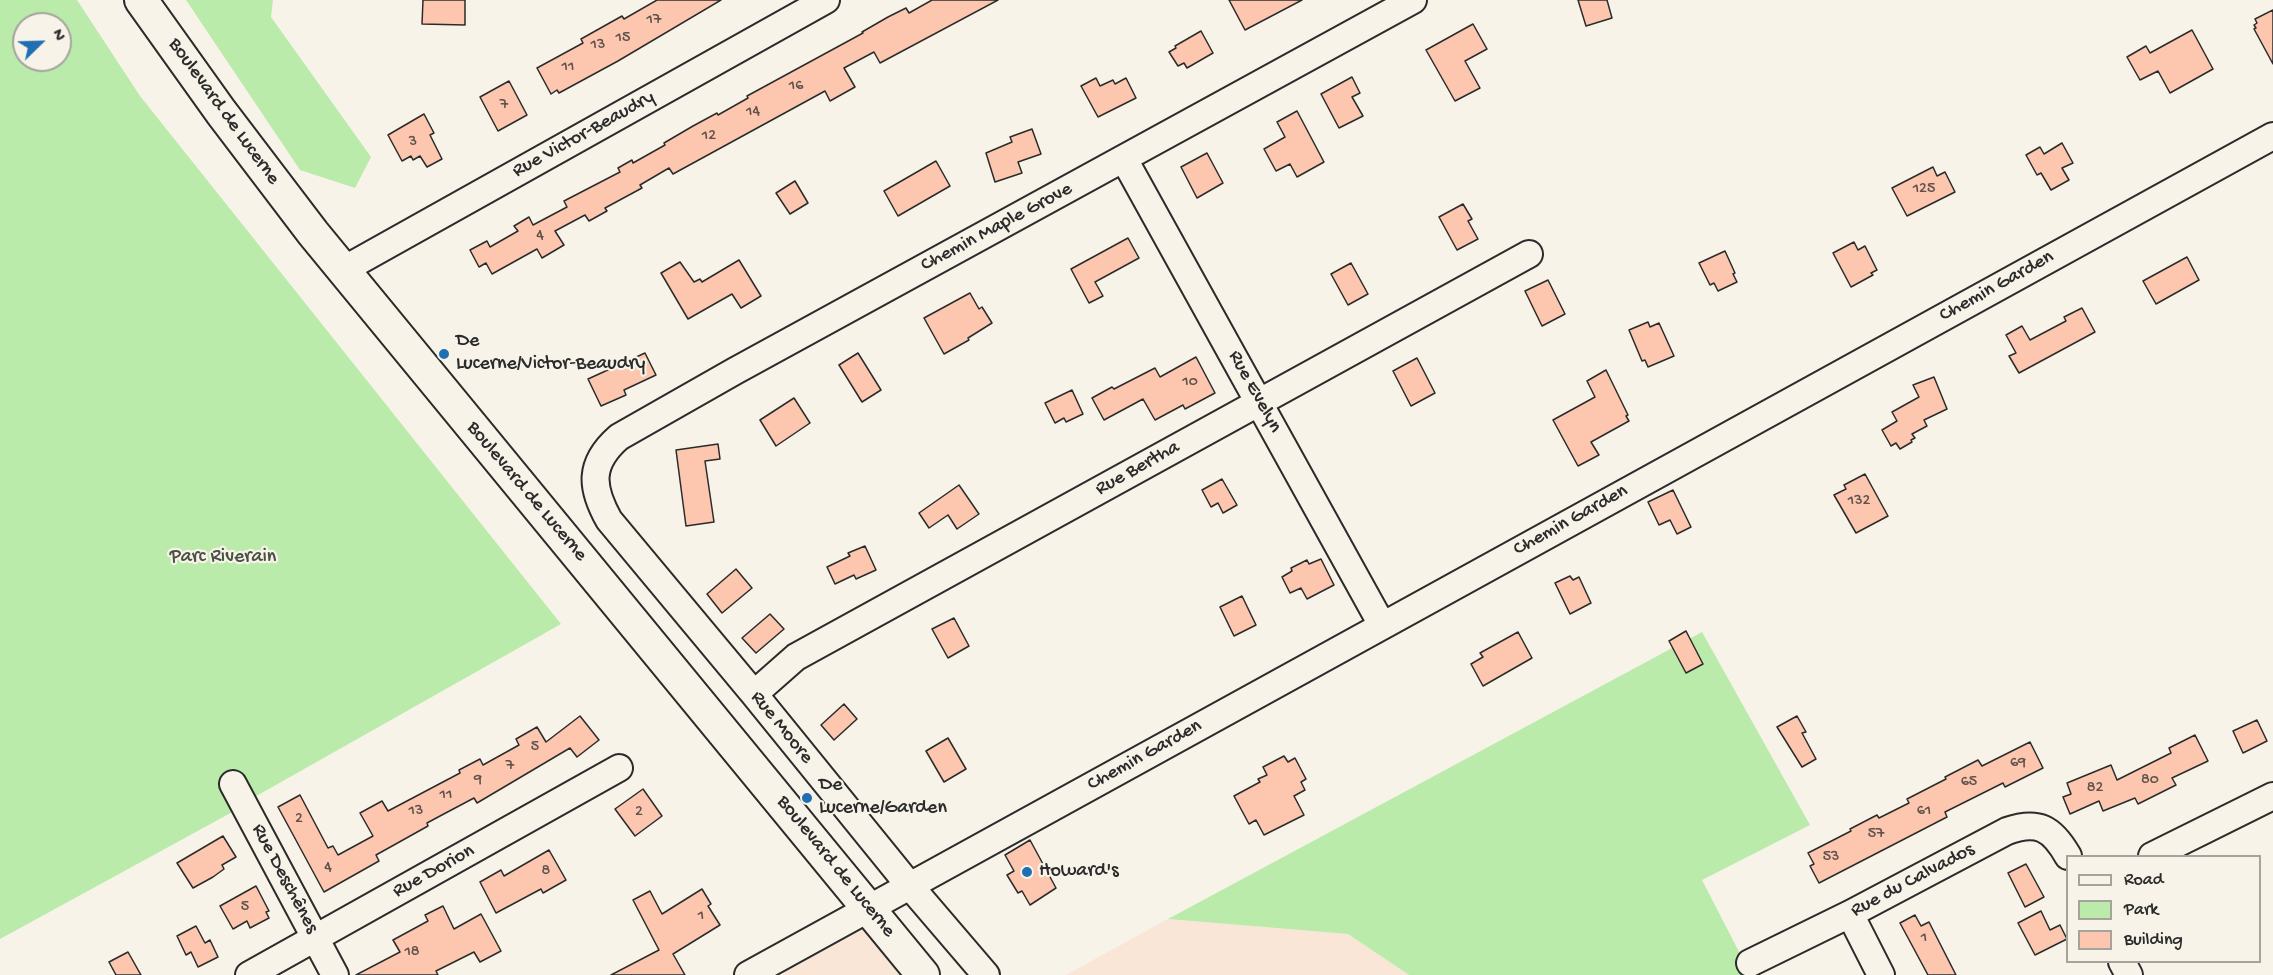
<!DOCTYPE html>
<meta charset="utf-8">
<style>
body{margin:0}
#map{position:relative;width:2273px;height:975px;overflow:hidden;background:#f7f3e8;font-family:"Gochi Hand",sans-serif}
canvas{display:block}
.legend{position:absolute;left:2066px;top:855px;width:195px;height:108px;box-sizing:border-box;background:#f7f3e8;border:2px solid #a5a39c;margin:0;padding:8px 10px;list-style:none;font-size:18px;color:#2b2b2b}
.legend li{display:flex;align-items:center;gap:12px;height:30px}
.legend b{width:30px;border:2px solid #a5a39c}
.north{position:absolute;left:12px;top:12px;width:60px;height:60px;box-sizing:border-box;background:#f7f3e8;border:2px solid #a5a39c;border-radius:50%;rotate:67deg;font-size:16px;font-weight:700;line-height:24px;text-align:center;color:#2b2b2b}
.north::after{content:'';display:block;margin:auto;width:21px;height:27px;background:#1f6fb2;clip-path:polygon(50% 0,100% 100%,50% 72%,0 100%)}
</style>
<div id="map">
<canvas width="2273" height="975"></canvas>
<ul class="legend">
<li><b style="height:8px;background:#f7f3e8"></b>Road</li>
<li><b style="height:16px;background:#baebaa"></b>Park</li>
<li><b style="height:16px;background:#fdc6af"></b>Building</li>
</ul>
<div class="north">N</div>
</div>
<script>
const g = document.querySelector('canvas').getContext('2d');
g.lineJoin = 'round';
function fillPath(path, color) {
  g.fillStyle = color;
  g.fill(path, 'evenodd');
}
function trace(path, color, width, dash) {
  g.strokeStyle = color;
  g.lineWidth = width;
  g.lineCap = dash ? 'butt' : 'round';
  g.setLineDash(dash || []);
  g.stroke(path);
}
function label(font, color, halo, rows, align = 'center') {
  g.font = font + ' "Gochi Hand",sans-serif';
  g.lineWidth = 4.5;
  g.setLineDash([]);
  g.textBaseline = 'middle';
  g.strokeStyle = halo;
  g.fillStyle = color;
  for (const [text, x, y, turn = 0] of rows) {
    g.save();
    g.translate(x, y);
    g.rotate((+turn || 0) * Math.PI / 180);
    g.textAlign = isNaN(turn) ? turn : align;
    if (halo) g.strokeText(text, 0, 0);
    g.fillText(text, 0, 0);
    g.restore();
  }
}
fillPath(new Path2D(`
 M1168,919l180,15 61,41h-343z
 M861,920l43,55h-118l-6,-9z`), '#f9e6d7');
fillPath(new Path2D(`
 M0,0h77l63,96 421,528 -310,175 -15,11 -236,129zM24,24h36v36h-36z
 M186,0h87l-2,17 100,140 -16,31 -55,-18z
 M1702,632l108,193 -108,55 49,95h-342l-61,-41 -180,-15z`), '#baebaa');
const building = new Path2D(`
 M423,0h42v25l-43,-1z
 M657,0h64l-103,61 -59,32 -2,-3 -6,4 -14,-26 46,-25 -2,-4 41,-23 2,3z
 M932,0h66l-118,63 -6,-11 -30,16 11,19 -25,14 -5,-10 -152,83 -4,-6 -29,17 2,3 -37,20 2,3 -18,10 -4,-6 -30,16 9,14 -22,13 -5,-9 -45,25 -6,-11 -7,4 -9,-17 17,-9 3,6 28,-16 -4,-5 15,-9 4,8 34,-18 -3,-6 56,-29 -2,-4 14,-8 1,3 32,-18 -1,-2 29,-17 24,-13 1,2 30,-17 -1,-2 116,-63 -1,-1 26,-15 18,-9 3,5z
 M1229,0h73l-57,30z
 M1578,0h29l5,18 -26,8z
 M2273,10v54l-19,-35 2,-1 -2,-3 3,-2 -2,-4z
 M1473,24l14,25 -22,12 15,27 -25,13 -29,-51z
 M2192,30l21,39 -43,24 -12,-22 -18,9 -13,-23 19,-11 4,7z
 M1201,31l12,22 -26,15 -3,-5 -6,3 -9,-14 7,-4 -1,-2z
 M1352,77l8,16 -8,4 11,19 -24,12 -18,-34z
 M1096,78l4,8 13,-6 2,4 11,-6 10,20 -38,19 -17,-31z
 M509,81l18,34 -29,16 -18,-34z
 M1297,111l27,51 -27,15 -7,-13 -14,7 -12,-22 21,-12 -8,-15z
 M424,114l10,19 -4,2 12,24 -15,8 -7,-11 -7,4 -2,-4 -9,5 -14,-26z
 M1032,129l9,25 -23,8 4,11 -27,9 -9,-29 26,-11 -2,-5z
 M2062,143l11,20 -11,5 7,12 -18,10 -10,-17 -4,2 -11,-20 14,-8 4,7z
 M1207,153l16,30 -26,15 -16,-31z
 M936,161l14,25 -52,30 -14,-25z
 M1933,167l4,9 8,-4 10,20 -48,24 -15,-28z
 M795,181l13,22 -18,11 -14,-21z
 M1463,204l9,15 -4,2 10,18 -21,11 -18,-33z
 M1128,238l11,20 -44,24 8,14 -14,7 -18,-34z
 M1854,242l4,8 7,-4 12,24 -6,3 2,2 -22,12 -18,-34z
 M1725,251l10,22 -2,1 4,8 -19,9 -4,-8 -4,2 -11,-22z
 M2187,257l12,23 -43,24 -13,-23z
 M739,260l22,36 -20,12 -9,-14 -44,25 -27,-46 19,-11 14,20 6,-3 2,3z
 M1351,263l17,31 -20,11 -17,-31z
 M1548,280l17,34 -23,12 -17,-35z
 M970,293l9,16 3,-2 10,16 -24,15 1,2 -25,14 -20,-36z
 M2082,308l13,24 -76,41 -10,-17 7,-3 -10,-18 16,-9 8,14 36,-19 -2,-4z
 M1648,322l2,5 9,-4 15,33 -26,11 -3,-7 -3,1 -13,-31z
 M645,353l11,22 -32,15 2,5 -25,11 -13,-27z
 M858,353l23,37 -19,12 -23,-37z
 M1196,357l19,36 -30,16 -2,-4 -28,15 -12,-21 -39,21 -12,-22 20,-11 2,2 41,-21 5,9z
 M1417,358l18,35 -24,13 -18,-35z
 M1606,370l22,45 -2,1 3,5 -38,21 8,13 -21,11 -25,-46 42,-23 -8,-16z
 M1934,377l13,32 -23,11 3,6 -15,8 3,4 -4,2 1,2 -12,7 -4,-6 -5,3 -9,-16 15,-9 -5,-9 27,-15 -6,-12z
 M1072,390l11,24 -17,8 -2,-4 -9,5 -10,-20z
 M794,398l16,25 -34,23 -16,-26z
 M718,444l2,15 -15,2 9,61 -28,4 -10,-76z
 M1865,474l23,42 -32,17 -22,-38 12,-6 -2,-4z
 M1222,479l15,26 -14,8 -5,-10 -7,4 -9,-17z
 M959,485l20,29 -22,15 -9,-14 -19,13 -10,-15z
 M1673,490l18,37 -14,7 -7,-14 -11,5 -11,-23z
 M865,546l11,24 -20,9 -2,-4 -19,9 -8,-17 23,-11 -2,-3z
 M1321,559l13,26 -27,14 -6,-11 -11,5 -8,-16 10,-6 -1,-3 16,-8 2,4z
 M736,569l16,19 -30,25 -15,-19z
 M1570,576l3,4 6,-3 12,26 -21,11 -15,-31z
 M1242,596l14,29 -22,11 -14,-29z
 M770,614l14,15 -28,24 -14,-15z
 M954,618l15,28 -21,12 -16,-29z
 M1686,631l17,33 -17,9 -17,-32z
 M1518,632l14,26 -49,28 -12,-22 12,-7 -3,-4z
 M844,704l13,15 -23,21 -13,-15z
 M580,716l19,24 -22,17 -7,-9 -93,55 -3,-5 -34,18 -13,7 1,3 -52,29 3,6 -55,31 -46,-85 22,-12 28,53 5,-2 5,9 35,-19 -13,-23 22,-12 6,10 72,-38 -1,-3 21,-11 3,6 36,-20 -3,-6 21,-12 9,15z
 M1797,716l9,16 -4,1 14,26 -14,8 -25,-40z
 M2257,720l10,21 -24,12 -10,-22z
 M2195,735l13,26 -36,17 4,7 -38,19 -3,-6 -32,13 -4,-10 -29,13 -7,-17 8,-3 -4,-11 44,-18 6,15 54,-27 -2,-5z
 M948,738l18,31 -22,13 -18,-31z
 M2030,742l13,26 -38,19 -2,-4 -58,29 2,5 -128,66 -9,-17 4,-2 -6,-11 43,-22 -1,-2 27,-14 2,3 30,-15 -2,-4 39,-20 -1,-2 33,-17 4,6z
 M1284,756l4,6 7,-4 11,21 -5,3 4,8 -11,6 10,19 -40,20 -8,-15 -7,4 -15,-28 26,-14 -2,-3 9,-4 -4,-8z
 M643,789l19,27 -27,20 -20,-27z
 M223,836l13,21 -14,8 2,4 -11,8 -20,11 -16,-25z
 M1030,840l26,48 -26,17 -8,-14 -4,2 -11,-18 7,-4 -9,-16z
 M549,850l17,30 -23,13 -2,-4 -45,24 -16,-31 21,-12 3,6z
 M2026,864l18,33 -19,10 -17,-34z
 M256,886l13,25 -3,1 3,6 -19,10 -3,-7 -14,8 -13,-23z
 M702,889l9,15 -3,2 12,19 -47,29 12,21h-74l48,-25 -26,-50 17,-9 12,23z
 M443,906l11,23 27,-15 20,37 -21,11 -6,-10 -38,19 2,4h-82l44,-23 -7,-12 35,-19 -3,-6z
 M2041,911l9,19 10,-5 7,14 -32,16 -17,-32z
 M1915,915l6,11 8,-4 27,53h-28l-28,-52z
 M196,926l9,17 5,-3 8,17 -20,10 -7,-15 -5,3 -9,-19z
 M128,952l13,23h-25l-7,-13z`);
fillPath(building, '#fdc6af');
trace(building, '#2b2b2b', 1.5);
const minor = new Path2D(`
 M1124,159l258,466
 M343,270l483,-270
 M754,694l42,-37 733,-403
 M233,784l102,191
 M2152,856l121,-60
 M1850,914l31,61
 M2122,962l7,13
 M1750,963l100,-49 157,-83c31,-11 45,-3 61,25
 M249,975l370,-207
 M748,975l1525,-839
 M986,975l-77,-90 -155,-191 -145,-174c-18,-32 -21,-56 10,-83l116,-66 678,-371`);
const major = new Path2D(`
 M141,0l80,112 92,121 610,742`);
trace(minor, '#2b2b2b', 30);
trace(major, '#2b2b2b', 36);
trace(minor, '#f7f3e8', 26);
trace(major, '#f7f3e8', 32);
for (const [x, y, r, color] of [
 [444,354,6,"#1f6fb2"],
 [807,798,6,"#1f6fb2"],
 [1027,872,6,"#1f6fb2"]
]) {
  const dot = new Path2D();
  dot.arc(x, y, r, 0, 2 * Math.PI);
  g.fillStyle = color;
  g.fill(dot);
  trace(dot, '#f7f3e8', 2);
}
label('16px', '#60524c', null, [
 ["17",654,21],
 ["15",623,39],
 ["13",598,46],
 ["11",568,68],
 ["16",796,87],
 ["7",504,106],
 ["14",753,113],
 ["12",709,137],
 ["3",413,143],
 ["125",1924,190],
 ["4",540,237],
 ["10",1190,383],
 ["132",1859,502],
 ["5",535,748],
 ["69",2018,764],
 ["7",510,767],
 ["9",478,781],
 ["80",2150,781],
 ["65",1969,783],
 ["82",2095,789],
 ["11",446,796],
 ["13",416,812],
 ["61",1924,812],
 ["2",639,813],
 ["2",299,820],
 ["57",1876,835],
 ["53",1831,858],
 ["4",328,869],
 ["8",546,872],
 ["5",245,908],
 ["1",701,917],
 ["1",1924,939],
 ["18",412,953]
]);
label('20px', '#2b2b2b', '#f7f3e8', [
 ["Boulevard de Lucerne",223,112,54],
 ["Rue Victor-Beaudry",584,135,-29],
 ["Chemin Maple Grove",997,228,-28],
 ["Chemin Garden",1997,287,-29],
 ["Rue Evelyn",1254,392,61],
 ["Rue Bertha",1138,469,-29],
 ["Boulevard de Lucerne",526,492,50],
 ["Chemin Garden",1571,521,-29],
 ["Rue Moore",781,728,51],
 ["Chemin Garden",1145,756,-29],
 ["Boulevard de Lucerne",835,867,51],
 ["Rue Dorion",434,872,-29],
 ["Rue Deschênes",284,879,62],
 ["Rue du Calvados",1913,881,-28]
]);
label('20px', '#2b2b2b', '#f7f3e8', [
 ["De",456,342],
 ["Lucerne/Victor-Beaudry",456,365],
 ["De",819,786],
 ["Lucerne/Garden",819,809],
 ["Howard's",1039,872]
], 'left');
label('20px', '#485144', '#f7f3e8', [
 ["Parc Riverain",223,558]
]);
</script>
